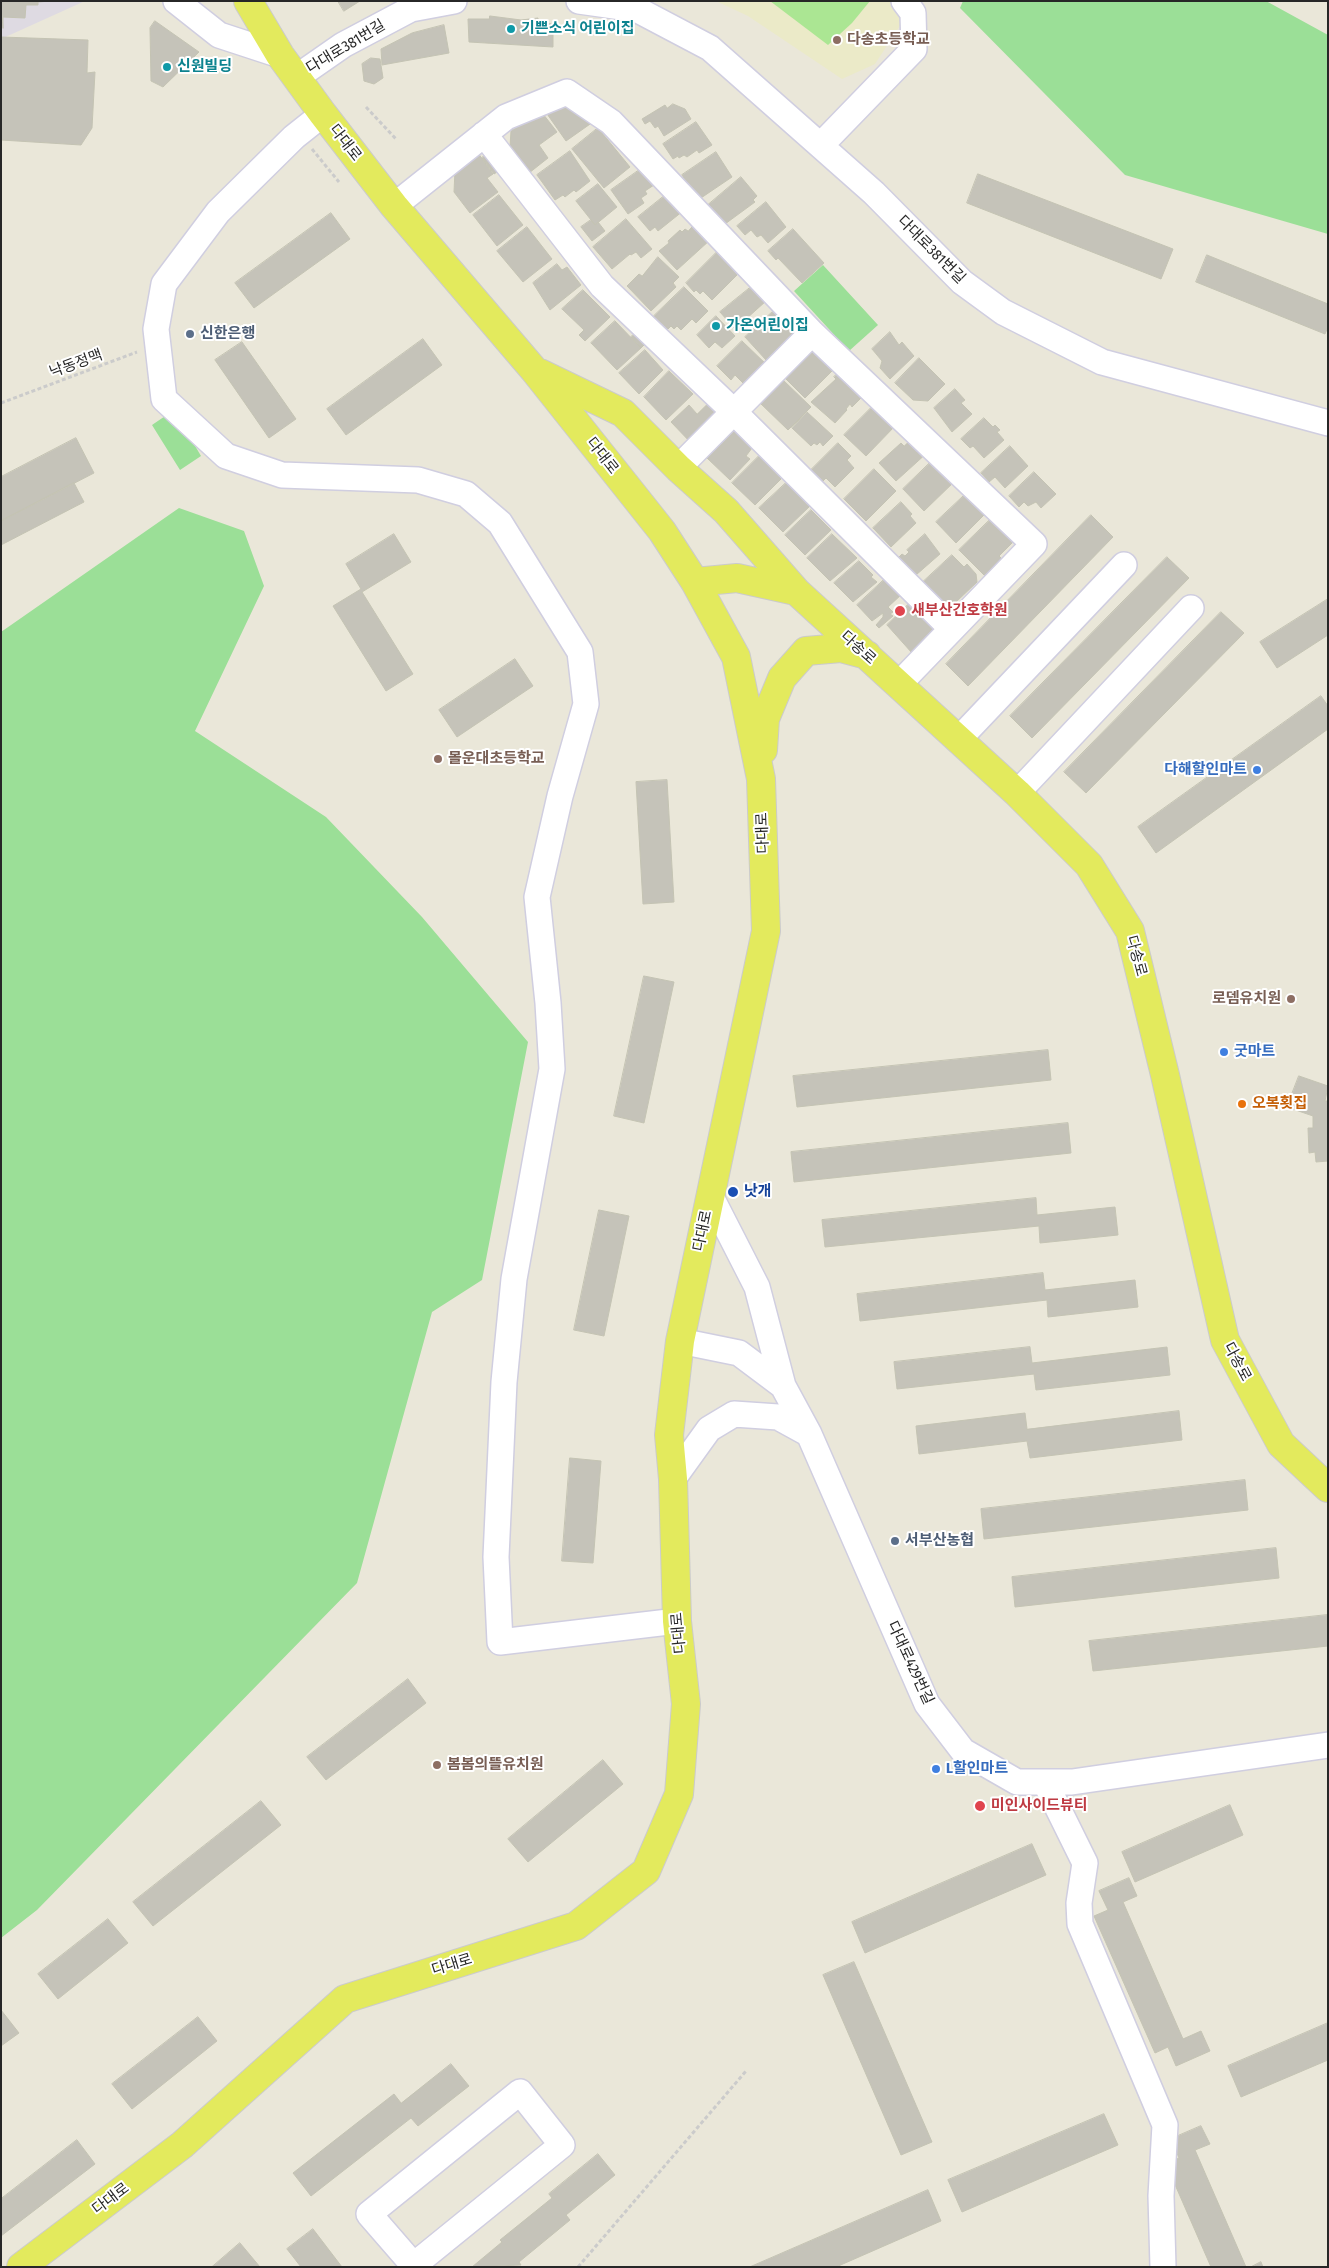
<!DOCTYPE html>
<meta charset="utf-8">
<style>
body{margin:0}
#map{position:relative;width:1329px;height:2268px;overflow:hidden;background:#eae7d9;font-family:"Fira Sans Condensed",sans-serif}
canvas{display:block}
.frame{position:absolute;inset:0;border:2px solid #272727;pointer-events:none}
</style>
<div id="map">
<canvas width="1329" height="2268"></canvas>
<div class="frame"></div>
</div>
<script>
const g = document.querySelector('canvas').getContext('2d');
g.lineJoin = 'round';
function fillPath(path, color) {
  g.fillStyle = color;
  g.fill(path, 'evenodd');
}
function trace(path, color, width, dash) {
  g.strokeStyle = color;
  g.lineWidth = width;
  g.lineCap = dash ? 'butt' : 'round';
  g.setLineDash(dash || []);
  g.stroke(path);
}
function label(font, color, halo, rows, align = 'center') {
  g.font = font + ' "Fira Sans Condensed","Noto Sans KR",sans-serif';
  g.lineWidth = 4;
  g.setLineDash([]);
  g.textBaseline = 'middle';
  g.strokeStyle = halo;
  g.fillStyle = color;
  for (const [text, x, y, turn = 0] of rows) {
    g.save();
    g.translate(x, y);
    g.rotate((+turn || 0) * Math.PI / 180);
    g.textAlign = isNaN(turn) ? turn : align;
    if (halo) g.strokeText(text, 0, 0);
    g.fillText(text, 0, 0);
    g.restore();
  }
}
fillPath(new Path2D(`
 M1,1h84l-84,38z`), '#dedae2');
fillPath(new Path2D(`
 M716,1h200l-41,63 -33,15 -94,-63z`), '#ebeac8');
fillPath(new Path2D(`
 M963,1h303l62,34v199l-203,-59 -165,-167z
 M823,265l55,60 -29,26 -55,-60z
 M174,410l27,46 -21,14 -28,-45z
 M179,508l65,23 20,55 -69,145 131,86 96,100 106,125 -46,238 -50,32 -75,271 -320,327 -36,28v-1306z`), '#9bdf97');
fillPath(new Path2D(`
 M770,1h100l-18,22 -24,22z`), '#abe693');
const building = new Path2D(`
 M1,1h49l-12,1v3h-12l-1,13 -22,-1v11z
 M338,1h22l-16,10z
 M490,16l31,4 17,-2v5l15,1v23l-84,-5 -1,-23h21z
 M155,21l44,31 -36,35 -12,-6 -1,-53z
 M444,25l5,28 -67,12 -1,-16 31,-16z
 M1,37l87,3 -1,33 8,-1 -3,56 -11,17 -80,-5z
 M371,58l9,1 3,19 -9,6 -10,-3 -2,-17z
 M562,99l31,23 -27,19 -21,-30z
 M673,104l12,5 6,10 -27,17 -6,-10 -3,2 -5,-7 -5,3 -3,-5 23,-14 2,3z
 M540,110l17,22 -18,13 9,13 -19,15 -19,-26 1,-16z
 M696,122l16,23 -13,8 -2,-3 -10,7 -3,-2 -5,3 -1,-2 -5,3 -10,-15z
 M598,128l32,39 -26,21 -32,-39z
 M570,151l20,30 -14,11 -2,-2 -9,7 -2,-2 -8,5 -18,-25z
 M716,152l16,25 -34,23 -16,-25z
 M478,153l15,21 -6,4 11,14 -28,21 -16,-21 1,-22z
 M486,154l17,14 -9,6 -12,-16z
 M645,166l12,17 -12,8 2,3 -6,4 3,5 -16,11 -17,-24z
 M978,174l195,75 -12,30 -194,-76z
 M741,177l16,19 -4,4 2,2 -30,22 -17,-19z
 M598,184l19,23 -22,18 -19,-24z
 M668,193l15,18 -25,20 -3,-4 -5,4 -12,-14z
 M499,195l24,30 -26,21 -24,-31z
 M766,202l20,25 -18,16 -7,-8 -4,2 -6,-7 -6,5 -8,-9z
 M331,213l19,26 -96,69 -19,-25z
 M626,219l26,30 -11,9 -5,-6 -5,3 -1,-1 -18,15 -19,-22z
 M591,220l4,5 3,-3 7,9 -13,10 -11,-14z
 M695,224l15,16 -33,30 -18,-19 10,-8 -1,-2 12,-11 2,2 3,-3 3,2z
 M527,227l25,32 -29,23 -26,-31z
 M793,229l31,34 -22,20 -24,-25 -2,2 -8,-9z
 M718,251l22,21 -28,28 -9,-9 -3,3 -4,-4 -2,2 -8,-9z
 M1207,255l121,49v23l-3,7 -129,-52z
 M658,257l21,20 -6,6 3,4 -25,24 -24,-25 12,-12 3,2z
 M557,264l5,6 5,-3 14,18 -31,25 -17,-27z
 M684,287l24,24 -12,12 -4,-4 -11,11 -4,-4 -3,3 -3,-3 -4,4 -13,-14z
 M751,287l7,8 3,-3 5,9 -31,28 -15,-17z
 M583,290l27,27 -25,24 -6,-6 5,-5 -22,-21z
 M778,307l17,19 -4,4 4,4 -29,26 -21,-23z
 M716,316l19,20 -13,12 -7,-6 -6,6 -12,-13z
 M615,321l26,27 -24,22 -26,-27z
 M638,331l10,10 -7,7 -10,-11z
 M890,332l9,13 3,-3 12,14 -24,23 -10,-11 2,-7 -10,-12z
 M423,339l19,26 -96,70 -19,-26z
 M742,341l26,25 -24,18 -9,-9 -4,5 -14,-14z
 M242,342l54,77 -27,19 -54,-78z
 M808,347l31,17 -34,34 -24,-24z
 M645,350l18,20 -24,24 -20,-21z
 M919,358l26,26 -17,17 -15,-1 -18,-17z
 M843,368l24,24 -15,15 -2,-3 -4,5 1,1 -12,13 -24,-21 25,-23 -2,-2z
 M669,371l24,23 -27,26 -22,-23z
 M782,379l29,28 -23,23 -29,-28z
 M955,389l10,11 -4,3 11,11 -20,18 -18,-24z
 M711,401l5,4 -1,18 -22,22 -22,-23 18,-17 8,9z
 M875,404l21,21 -30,31 -22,-21z
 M807,412l26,24 -10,10 -3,-4 -3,3 -3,-2 -3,3 -19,-18z
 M984,418l9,9 2,-2 5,5 -3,2 7,8 -20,18 -11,-12 -3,2 -9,-9z
 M734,431l18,17 -6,8 4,3 -20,21 -23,-22z
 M914,437l14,15 -32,29 -17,-18 22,-20 3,3z
 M76,438l18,35 -93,48v-44z
 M838,443l13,13 -4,4 7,8 -19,19 -9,-9 -3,3 -12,-11z
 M1010,446l18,20 -23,22 -10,-11 -6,5 -8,-9z
 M760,455l21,20 -2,2 2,2 -26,26 -23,-22z
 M936,457l21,22 -33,32 -21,-22z
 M874,469l22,22 -30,30 -22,-22z
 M1034,472l22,22 -15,14 -5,-6 -8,4 -4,-4 -5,5 -10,-11z
 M787,482l23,24 -27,26 -24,-24z
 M74,483l10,19 -83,43v-24z
 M971,489l19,20 -34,34 -20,-21z
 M901,502l11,12 -2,2 6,7 -25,24 -18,-19z
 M811,510l20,20 -26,25 -20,-20z
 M997,513l23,22 -21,21 4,4 -17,17 -27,-27z
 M1091,515l22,22 -145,149 -22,-22z
 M394,534l17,28 -49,30 51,82 -27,17 -53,-85 28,-17 -15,-25z
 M832,534l25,24 -27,23 -23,-23z
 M925,534l15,20 -24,21 -17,-18 3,-3 3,2 4,-4 -2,-2z
 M952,555l12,12 3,-3 9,10 1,8 -22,21 -15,-3 -17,-18z
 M1167,557l22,21 -157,160 -22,-22z
 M859,561l14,14 -2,2 6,5 -24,20 -19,-19z
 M887,577l15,17 -14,13 5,5 -3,2 3,2 -14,12 -3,-3 7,-8v-4l-11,8 -15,-16z
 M1328,599v36l-51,33 -17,-26z
 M911,602l26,29 -25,22 -25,-28z
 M1221,612l23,21 -158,160 -22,-21z
 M515,659l18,27 -76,51 -18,-27z
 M1321,696l7,10v23l-172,124 -18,-26z
 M667,780l7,122 -31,2 -7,-122z
 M644,976l30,6 -30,141 -30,-7z
 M1048,1050l3,30 -254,27 -4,-31z
 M1299,1076l29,10 -3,15h3v60l-12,1 -1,-10 -6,1 -1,-25h5v-12l-26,-9z
 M1068,1123l3,30 -277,29 -3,-30z
 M1036,1198l1,17 78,-8 3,28 -78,8 -1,-17 -214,21 -3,-27z
 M599,1210l30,6 -25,120 -30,-6z
 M1043,1273l2,17 90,-10 3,27 -90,10 -1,-17 -187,21 -3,-27z
 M1030,1347l2,16 135,-16 3,28 -134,15 -2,-16 -137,15 -3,-27z
 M1179,1411l3,29 -152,18 -3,-17 -108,13 -3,-28 109,-13 2,16z
 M570,1458l31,3 -8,102 -31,-2z
 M1245,1480l3,30 -264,29 -3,-30z
 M1276,1548l3,30 -264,29 -3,-30z
 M1327,1615l1,31 -235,25 -4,-30z
 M408,1679l18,24 -100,77 -19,-23z
 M603,1760l20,24 -95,78 -20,-23z
 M261,1801l20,24 -128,101 -20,-24z
 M1230,1805l13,30 -108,47 -13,-30z
 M1032,1844l14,31 -181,78 -13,-31z
 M1129,1878l8,18 -14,6 60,137 18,-8 9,20 -34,15 -8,-19 -13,6 -61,-137 14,-6 -9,-19z
 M108,1919l20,24 -70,56 -20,-25z
 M854,1962l78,180 -31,13 -78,-180z
 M1,2010l18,23 -18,13z
 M198,2017l19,24 -85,68 -20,-25z
 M1328,2023v37l-87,37 -13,-31z
 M451,2064l18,22 -51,40 -7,-8 -100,78 -18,-23 101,-79 7,9z
 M1104,2114l14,31 -156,67 -14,-32z
 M1201,2126l9,18 -15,6 51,117h-35l-45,-103 13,-6 -8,-19z
 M77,2140l18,24 -94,72v-37z
 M598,2154l17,21 -49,40 4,5 -51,42 2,3 -49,2 30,-25 -2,-2 52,-42 -3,-4z
 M928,2190l13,31 -105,46h-86z
 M313,2229l29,38h-41l-14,-18z
 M240,2243l20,24h-48z
 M1261,2262l2,5h-12z`);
fillPath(building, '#c5c3b9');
trace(building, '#c4c3b3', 1);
const minor = new Path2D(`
 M176,1l43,34 61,20
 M579,1l57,8 74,39 164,145 88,89 41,30 99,50 226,61
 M297,77l46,-32 68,-36 43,-8
 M323,114l-29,23 -76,75 -54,72 -8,45 8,70 62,57 56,19 136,5 48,14 34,29 80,129 6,52 -26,92 -23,101 11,106 4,66 -38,210 -10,103 -8,175 4,85 177,-21
 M484,134l118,152 127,121 223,222
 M821,145l93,-96 -1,-36 -9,-12
 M394,206l112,-89 61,-25 44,30 201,211 222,211 -135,140
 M678,468l134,-135
 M958,740l166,-175
 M1017,793l174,-185
 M710,1195l47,92 26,99
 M680,1341l59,12 44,33 26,48 118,270 36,47 54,31h55l256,-37
 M673,1479l36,-50 25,-15 44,3 31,17
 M1045,1782l40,81 -6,40 1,21 85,201 -4,71 2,71
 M414,2265l148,-120 -42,-53 -151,122 46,53`);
const major = new Path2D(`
 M540,373l83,40 55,55 48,43 70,80
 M695,582l42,-4 59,13 221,202 72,72 41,66 35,144 60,265 56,104 47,44
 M763,750l2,-31 17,-41 24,-27 35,-3 26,7
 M21,2267l161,-122 163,-146 231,-73 70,-55 33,-77 7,-90 -9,-83 -4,-142 -4,-44 11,-94 86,-410 -5,-152 -25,-122 -41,-75 -33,-51 -128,-161 -140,-164 -71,-92 -43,-59 -32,-54`);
trace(minor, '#d0cee0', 28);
trace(major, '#cbcbcb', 30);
trace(new Path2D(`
 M366,107l30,32
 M312,149l27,33
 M1,403l136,-51
 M578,2267l168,-196`), '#cbcbcb', 3, [4, 2.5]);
trace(minor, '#fff', 25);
trace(major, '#e3ea5d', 28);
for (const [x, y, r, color] of [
 [511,29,5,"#0f9aa8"],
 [837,40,5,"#8d6e63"],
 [167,67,5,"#0f9aa8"],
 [716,326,5,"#0f9aa8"],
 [190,334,5,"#5c6f8a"],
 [900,611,6,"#e0444e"],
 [438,759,5,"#8d6e63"],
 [1257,770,5,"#3f7fe0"],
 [1291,999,5,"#8d6e63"],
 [1224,1052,5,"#3f7fe0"],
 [1242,1104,5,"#e8710a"],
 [733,1192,6,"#1a4fb4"],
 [895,1541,5,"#5c6f8a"],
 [437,1765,5,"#8d6e63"],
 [936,1769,5,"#3f7fe0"],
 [980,1806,6,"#e0444e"]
]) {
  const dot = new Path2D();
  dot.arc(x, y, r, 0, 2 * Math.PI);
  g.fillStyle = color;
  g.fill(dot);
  trace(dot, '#fff', 2);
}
label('bold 15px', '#0d838f', '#fff', [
 ["기쁜소식 어린이집",521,29],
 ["신원빌딩",177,67],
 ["가온어린이집",726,326]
], 'left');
label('bold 15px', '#785e54', '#fff', [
 ["다송초등학교",847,40],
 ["몰운대초등학교",448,759],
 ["로뎀유치원",1281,999,"right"],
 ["봄봄의뜰유치원",447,1765]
], 'left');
label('15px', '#272727', '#fff', [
 ["다대로381번길",346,47,-31],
 ["다대로",345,143,52],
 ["다대로381번길",931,250,45],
 ["낙동정맥",76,364,-20],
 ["다대로",602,456,52],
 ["다송로",858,648,42],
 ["다대로",763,833,-92],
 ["다송로",1136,956,75],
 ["다대로",703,1231,-78],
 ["다송로",1237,1362,62],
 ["다대로",679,1633,-95],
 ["다대로429번길",910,1663,65],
 ["다대로",452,1965,-17],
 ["다대로",111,2199,-37]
]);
label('bold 15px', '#4e5e75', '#fff', [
 ["신한은행",200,334],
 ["서부산농협",905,1541]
], 'left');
label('bold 15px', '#be3a42', '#fff', [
 ["새부산간호학원",911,611],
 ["미인사이드뷰티",991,1806]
], 'left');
label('bold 15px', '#366cbe', '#fff', [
 ["다해할인마트",1247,770,"right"],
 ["굿마트",1234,1052],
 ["L할인마트",946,1769]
], 'left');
label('bold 15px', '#c56008', '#fff', [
 ["오복횟집",1252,1104]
], 'left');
label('bold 15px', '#164399', '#fff', [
 ["낫개",744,1192]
], 'left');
</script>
